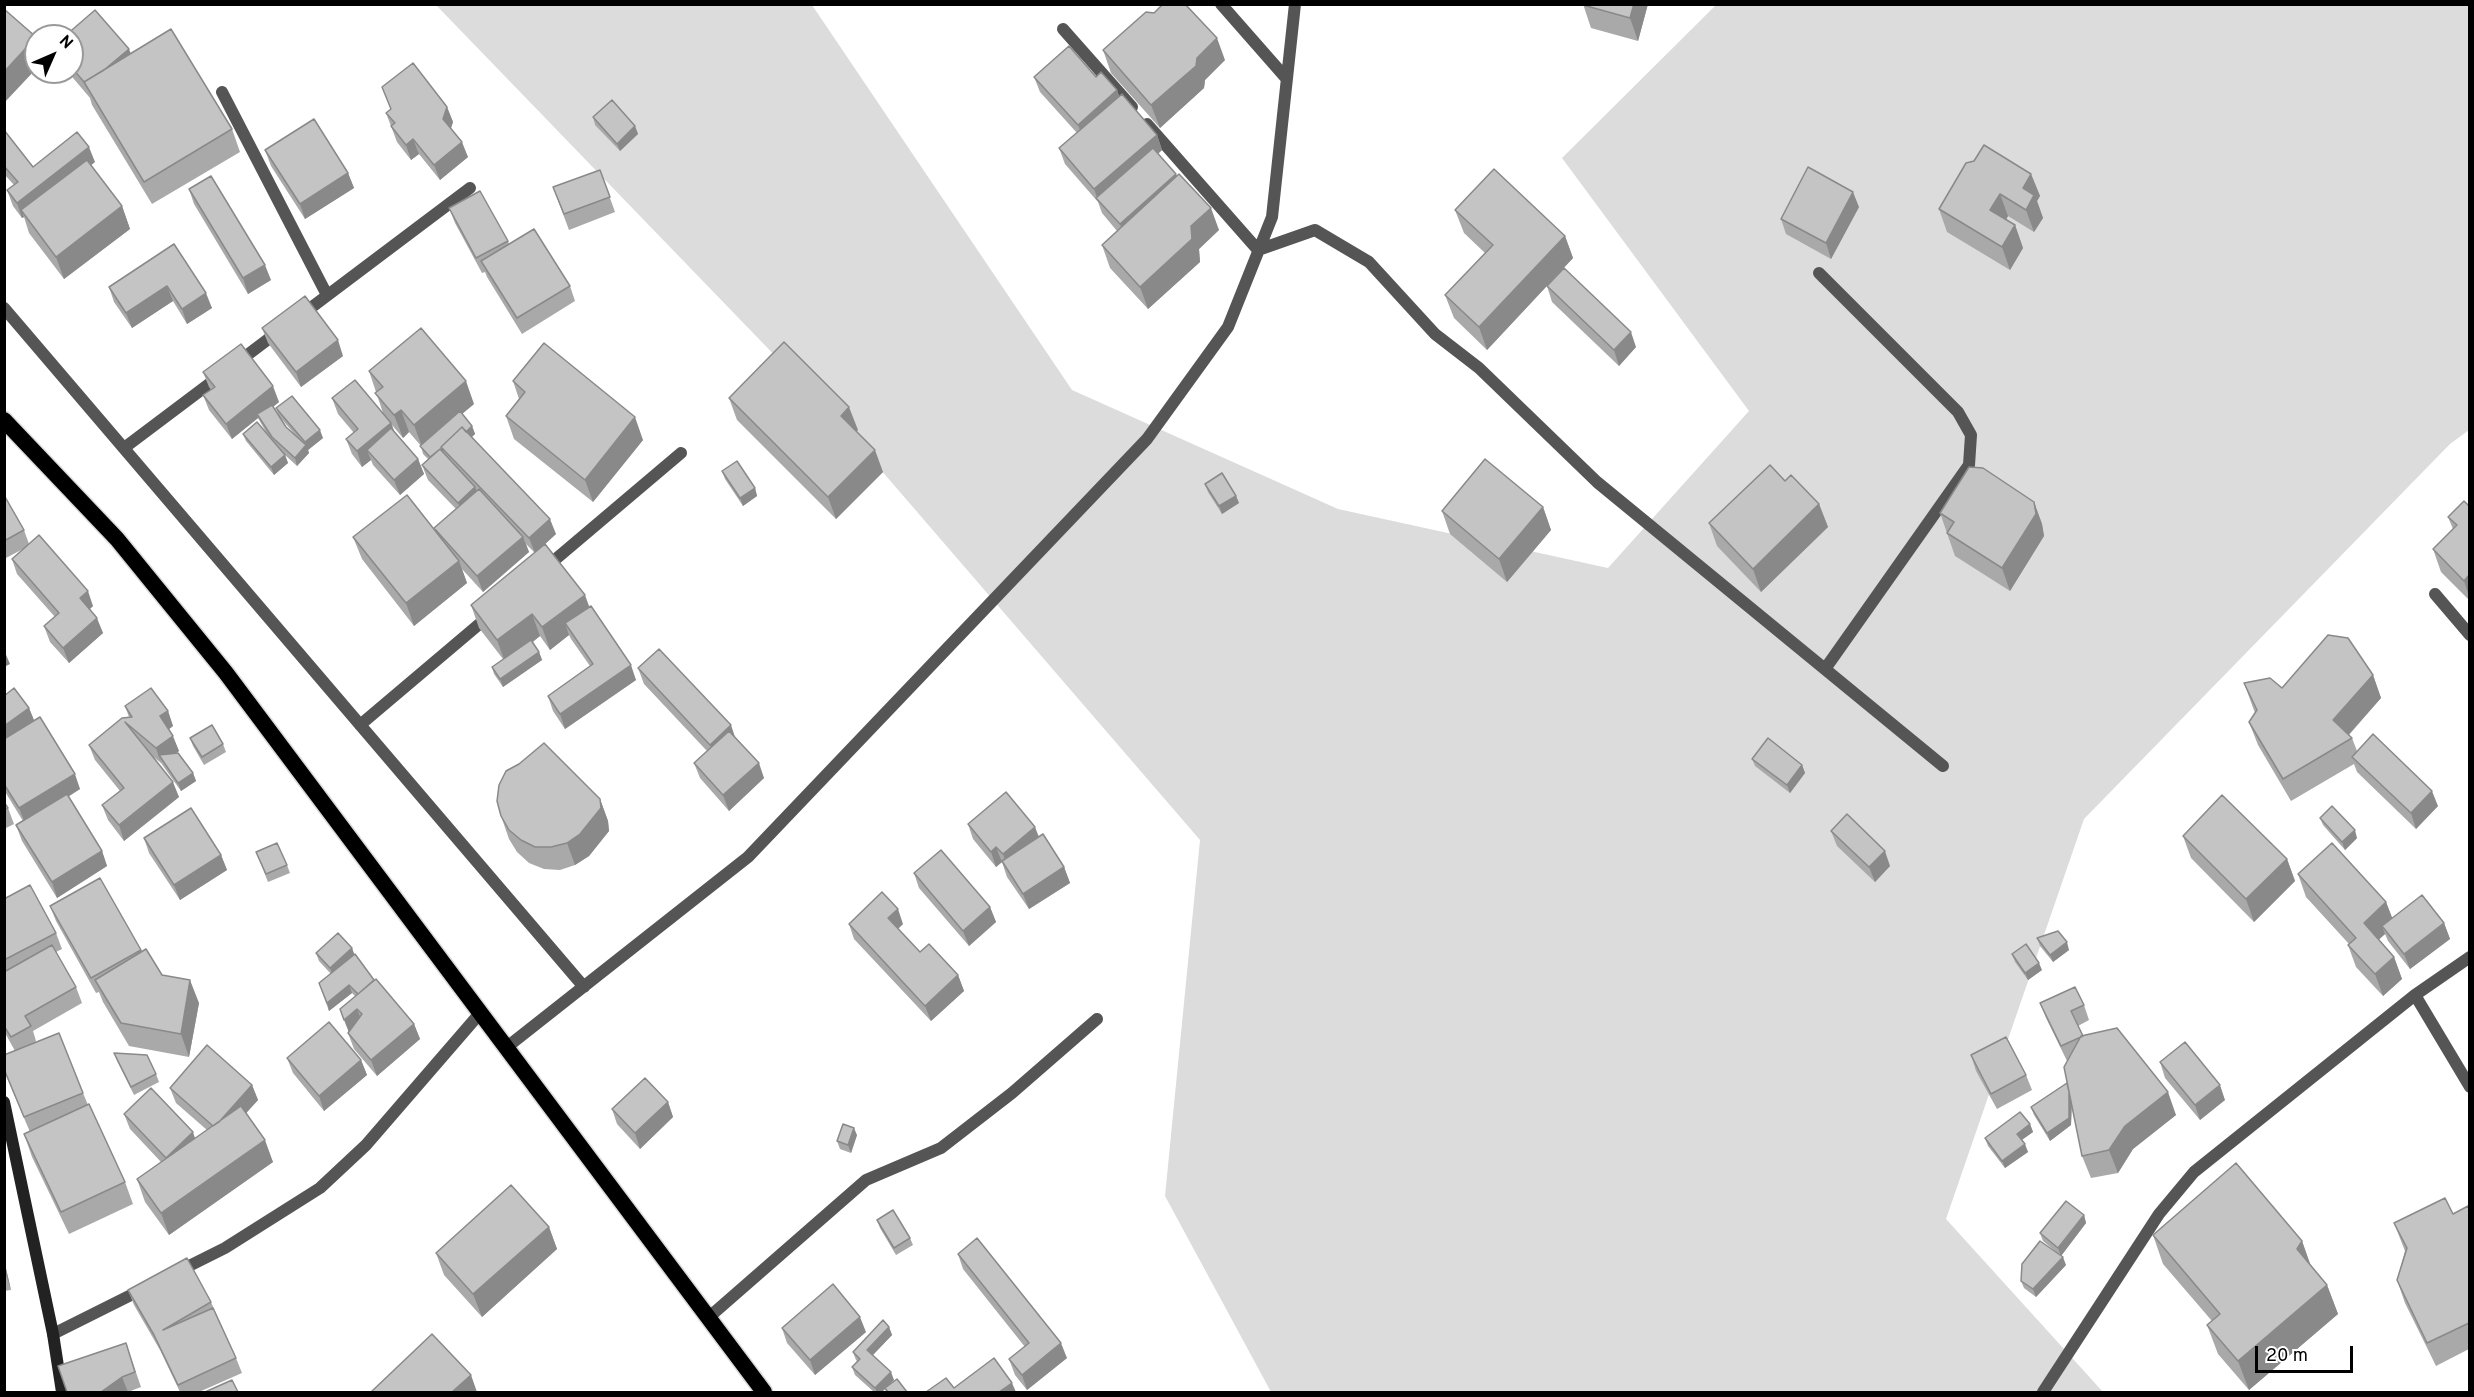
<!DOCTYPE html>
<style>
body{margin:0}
#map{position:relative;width:2474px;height:1397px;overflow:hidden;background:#fff;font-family:Overpass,sans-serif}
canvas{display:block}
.frame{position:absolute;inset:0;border:6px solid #000;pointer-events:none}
.north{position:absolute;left:24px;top:24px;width:60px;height:60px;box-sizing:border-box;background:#fff;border:2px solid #999;border-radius:50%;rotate:45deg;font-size:16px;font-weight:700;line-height:24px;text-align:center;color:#000}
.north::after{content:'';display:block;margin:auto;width:21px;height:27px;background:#000;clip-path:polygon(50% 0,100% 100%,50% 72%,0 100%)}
.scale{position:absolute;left:2255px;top:1346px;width:98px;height:27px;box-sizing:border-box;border:3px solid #000;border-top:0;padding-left:8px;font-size:18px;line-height:21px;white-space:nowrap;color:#000;-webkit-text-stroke:4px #fff;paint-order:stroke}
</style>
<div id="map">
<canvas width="2474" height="1397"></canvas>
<div class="frame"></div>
<div class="north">N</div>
<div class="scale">20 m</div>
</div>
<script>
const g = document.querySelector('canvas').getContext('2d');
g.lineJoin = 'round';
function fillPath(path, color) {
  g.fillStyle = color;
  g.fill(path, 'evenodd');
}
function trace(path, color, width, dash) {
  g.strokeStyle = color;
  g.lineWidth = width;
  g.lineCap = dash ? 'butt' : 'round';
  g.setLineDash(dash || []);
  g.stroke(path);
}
fillPath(new Path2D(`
 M436,5h376l260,385 266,119 270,59 141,-157 -187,-253 154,-153h753v425l-19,14 -366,375 -138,400 157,173h-832l-106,-196 35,-356 -357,-414z`), '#dcdcdc');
const trunk = new Path2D(`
 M4,420l113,119 109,134 538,719`);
trace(trunk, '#dbdbdb', 19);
trace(new Path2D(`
 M1221,4l65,74
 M1063,29l69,78
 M222,92l105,203
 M1147,124l111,126 57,-20 54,32 66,72 44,34 118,114 346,284
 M1819,273l139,139 13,23 -2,30 -144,204
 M4,308l580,679
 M300,316l170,-128
 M238,362l41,-31
 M124,448l97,-73
 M544,569l137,-116
 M2435,594l35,41
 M360,725l130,-110
 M2415,995l55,92
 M507,1047l241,-190 399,-418 81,-112 44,-110 23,-213
 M177,1272l48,-24 95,-60 46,-43 115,-133
 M708,1318l158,-138 75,-32 71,-55 85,-74
 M53,1334l90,-45
 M2043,1392l116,-178 35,-42 221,-177 55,-38`), '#555', 12);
trace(new Path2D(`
 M4,1102l49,232 9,58`), '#222', 12);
trace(trunk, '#000', 16);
fillPath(new Path2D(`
 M1583,4h65l-10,37 -47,-13z
 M72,36l59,18 101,75 8,23 -88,52 -60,-99 -2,-7 -22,-26h4z
 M1103,50l122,10 -20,20 -1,8 -44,40 -49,-55z
 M1034,77h62l21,13 2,6 38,39 5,15 -4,4 19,22 42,54 -20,19 1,13 -52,47 -38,-41 -8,-23 15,-14 -15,-18 -4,-11 -33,-38 -6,-16 18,-15 -37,-41z
 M382,87l65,20 6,15 -2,6 17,29 -28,23 -21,-26 -8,6 -14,-18 -11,-29 5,-4z
 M593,117l42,9 3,8 -18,17 -25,-26z
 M4,130l29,37 62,-5 -4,3 31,41 8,23 -66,50 -35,-46 -5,-16 -2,1 -9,-12 -6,-16 7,-5 -10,-11z
 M265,150l83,23 6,15 -49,31 -34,-53z
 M600,170l15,42 -46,18 -16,-43z
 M2031,174l9,22 -3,5 6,17 -9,14 -26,-16 -2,4 9,5 8,23 -13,22 -63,-38 -8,-23z
 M189,189l82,91 -23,14 -54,-90z
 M1859,207l-28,52 -45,-25 -5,-15z
 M449,208l59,33 1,3 61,42 5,15 -53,33 -35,-57 -2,-5 -3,1 -27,-50z
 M1455,210l110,26 8,22 -86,92 -33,-32 -9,-23 40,-42 -21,-20z
 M174,244l38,64 -25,16 -14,-23 -41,27 -18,-26 -5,-15z
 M1547,286l89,61 -17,19 -67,-64z
 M262,328l81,28 -42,31 -33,-44z
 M369,371l105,33 -12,10 10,12 3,8 -3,3 84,97 -16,15 49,58 47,73 -71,49 -12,-18 -5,-15 42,-30 -19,-27 -2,-4 -19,15 -10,-14 -7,6 6,10 3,8 -39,27 -9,-13 -2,-7 11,-8 -24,-31 -8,-23 64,-52 -9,-9 3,8 -46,40 -21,-23 5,14 -53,43 -52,-67 -9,-22 82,-7 21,-21 -28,-29 -6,-15 6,-6 -5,-5 -2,-8 -12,-14 -6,6 -11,-13 2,6 24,28 6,15 -24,21 -27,-30 -2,-5 -9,7 -10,-13 -6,-15 8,-6 -16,-19 -6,-16 51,15z
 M203,372l76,30 -6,5 13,20 11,10 -18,-21 -3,-8 47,30 -15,12 1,3 -12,13 -12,-11 3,8 -14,12 -28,-34 -3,-7 23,-2 -8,-14 -26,21 -23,-29 -6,-15 8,-5 -2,-3z
 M513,381l130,59 -50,62 -79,-63 -8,-23 13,-17z
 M729,398l129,32 -2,1 27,41 -47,47 -99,-99z
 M722,471l33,17 2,8 -14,10 -18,-27z
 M1785,481l34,23 9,23 -67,65 -44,-46 -8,-23z
 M1205,484l31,12 3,7 -17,11 -14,-22z
 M4,495l20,35 5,14 64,62 -3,3 13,24 -34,30 -19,-21 -6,-16 11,-9 -38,-43 -5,-15 11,-10 -19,10z
 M2034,502l8,22 2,12 -34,55 -55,-35 -15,-43z
 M2469,506v94l-28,-28 -8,-23 20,-20 -5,-12z
 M1543,507l8,23 -44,52 -57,-48 -8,-23z
 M638,668l98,70 28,40 -35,33 -29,-33 -6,-15 13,-12 -63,-67z
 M2373,675l8,23 -32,37 3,3 5,13 81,55 -22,23 -59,-57 -3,-8 -63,37 -33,-56 -9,-23 6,-9 -11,-30 38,5z
 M4,696l25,12 5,12 46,69 -12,8 34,54 5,15 -50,32 -35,-57 -6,-16 7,-4 -19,-31z
 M125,706l43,5 5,15 -4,3 10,22 -4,3 18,19 3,8 -15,10 -20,-28 -10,-8 28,42 -55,44 -16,-21 -6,-15 18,-14 -25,-31 -6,-15 40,-28z
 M190,738l33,6 3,8 -22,13 -11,-19z
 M1752,759l50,6 3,8 -15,20 -35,-27z
 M600,799l8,22 1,10 -20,25 -14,9 -15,5 -16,-1 -15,-6 -12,-11 -8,-13 -8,-23z
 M4,802l4,6 6,16 -10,5z
 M2320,818l37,20 -12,12 -22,-25z
 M968,824l71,13 25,30 6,16 -41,26 -22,-32 -5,-15 -6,5 -23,-28z
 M1831,831l59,35 -15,16 -38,-36z
 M2183,836l104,23 8,22 -41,41 -63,-64z
 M144,838l77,17 6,15 -47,30 -31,-47z
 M256,852l31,13 3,8 -22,9z
 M914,873l76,34 6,15 -27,24 -50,-58z
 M2298,874l88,28 6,16 52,5 6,16 -40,30 -22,-28 -3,-7 -7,6 16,17 8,22 -19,17 -27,-29 -8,-22 1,-1 -43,-47z
 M4,899l52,34 6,16 -6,3 20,35 6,16 -49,28 3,10 -5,4 52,48 5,12 37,77 8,22 -64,30 -37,-77 -8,-23 6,-2 -26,-61v-16l11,-4 -11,-20z
 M50,906l91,44v2l21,23 37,28 -10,54 -60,-11 -26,-44 -4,-10 -3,1 -40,-72z
 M849,924h54l-5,5 22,23 38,23 6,16 -33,30 -77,-82z
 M2037,938l32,12 -16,12 -13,-16z
 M352,948l2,7 20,25 40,44 6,15 -43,37 -23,-27 -6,-16 7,-37 -3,-3 -23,18 -10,-28 12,-9 -12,-13 -3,-8z
 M2012,954l30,16 -14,10 -13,-18z
 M2040,1003l44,2 5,15 -11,6 5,10 93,79 -43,34 -15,24 -27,5 -9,-22 -10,-51 -1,20 -21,16 -16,-26 -3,-8 36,-24v-22l-21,-43z
 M114,1053l42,21 3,8 -25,13 -17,-34z
 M1971,1055l55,20 6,15 -35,19 -21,-38z
 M287,1058l74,2 6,15 -43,36 -31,-38z
 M2160,1062l65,38 -25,20 -35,-42z
 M252,1085l6,15 -12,13 27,49 -104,73 -24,-33 -8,-23 24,-17 -31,-33 -6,-15 71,24 12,-8 -31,-27 -6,-15z
 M668,1102l5,15 -33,32 -23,-25 -5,-15z
 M2030,1124l3,8 -11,8 6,12 -23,16 -17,-22 -3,-8z
 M857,1135l-6,18 -11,-4 -3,-8z
 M2469,1209v140l-33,17 -31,-63 -8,-23 8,-29 -11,-28 59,-9z
 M2084,1215l2,8 -25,33 -18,-15 -3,-8z
 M877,1220l33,18 3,7 -17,10 -16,-27z
 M549,1227l8,22 -75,68 -38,-42 -8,-22z
 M2153,1235l149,6 9,25 16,19 11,29 -89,76 -31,-36 -11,-29 5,-4 -49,-57z
 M958,1254l109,104 -40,32 -12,-15 -6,-16 16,-12 -62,-78z
 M4,1260l7,30 -7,1z
 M2066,1265l-30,32 -12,-9 -3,-7z
 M128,1290l83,12 25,56 6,15 -43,19h-19l-20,-42 -26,-45z
 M889,1327l3,8 -19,20 21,25 -5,4 18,8h-21l-1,-3 -4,3h-7l-19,-17 -3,-8 5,-6 -1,-1 -3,-8z
 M782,1328l84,4 -51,43 -28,-32z
 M126,1343l15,44 -13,5h-61z`), '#a9a9a9');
fillPath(new Path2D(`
 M1634,4h14l-10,37 -8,-23z
 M36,37v32l-32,34v-31z
 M1217,38l8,22 -20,20 -1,8 -44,40 -9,-23 46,-47z
 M129,49l6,15 -49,21z
 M1117,90l6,16 -39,34 -6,-15z
 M447,107l6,15 -4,12 -6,-15z
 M635,126l3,8 -18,17 -3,-7z
 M1157,135l5,15 -61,53 -3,-3 -4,-11z
 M413,139l6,15 -8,6 -5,-15z
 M462,142l6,15 -28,23 -6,-15z
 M89,147l6,15 -70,54 -4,-6 3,7 -2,1 -5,-15z
 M348,173l6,15 -49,31 -5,-15z
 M1176,174l6,16 -57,49 -5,-15z
 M2031,174l9,22 -3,5 6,17 -9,14 -8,-22 -3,-22z
 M1853,192l6,15 -28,52 -5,-16z
 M2000,194l8,22 -10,17 -8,-23z
 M122,206l8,23 -66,50 -8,-22z
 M1211,208l8,22 -20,19 1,13 -52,47 -8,-22 51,-61z
 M2015,225l8,23 -13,22 -8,-23z
 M1565,236l8,22 -86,92 -8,-23z
 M265,265l6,15 -23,14 -5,-16z
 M167,286l6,15 -41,27 -6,-15z
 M206,293l6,15 -25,16 -5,-15z
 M1631,332l5,15 -17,19 -5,-16z
 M338,340l5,16 -42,31 -5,-15z
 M466,381l8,23 -52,43 -8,-22z
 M273,386l6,16 -20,16 -2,-4 1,4 -26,21 -6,-15z
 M849,407l9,23 -9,8 -8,-22z
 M401,410l8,22 -6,6 -9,-23z
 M635,417l8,23 -50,62 -8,-22z
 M391,423l6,16 -30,11 4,10 -9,7 -5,-16z
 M472,426l3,8 -25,22 -5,-5z
 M320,430l3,8 -15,12 1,3 -12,13 -2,-8 11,-13 -1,-3z
 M875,450l8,22 -47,47 -8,-22z
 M285,455l3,8 -14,12 -3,-8z
 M418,459l6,15 -24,21 -6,-15z
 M475,487l6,15 -17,16 -6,-15z
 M755,488l2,8 -14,10 -3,-8z
 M1236,496l3,7 -17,11 -3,-8z
 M2034,502l8,22 2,12 -34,55 -8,-23z
 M1819,504l9,23 -67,65 -8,-23z
 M1543,507l8,23 -44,52 -8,-23z
 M550,519l6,15 -21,19 -6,-15z
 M523,537l6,15 -46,40 -6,-16z
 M459,561l8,22 -53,43 -8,-23z
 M2469,575v21l-5,-15z
 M88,591l5,15 -8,7 -5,-15z
 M585,595l8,22 -28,6 4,12 -19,15 -8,-23z
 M532,614l8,22 -35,26 -8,-22z
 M97,618l6,15 -34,30 -6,-15z
 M4,650l6,14 -6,3z
 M539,652l3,8 -39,27 -3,-8z
 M631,665l5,15 -71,49 -5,-15z
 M2373,675l8,23 -40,45 -8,-23z
 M29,708l6,15 -31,23v-20z
 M168,711l5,15 -8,6 -5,-16z
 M731,725l5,15 -20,20 -6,-15z
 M173,736l6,15 -16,11 -4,-7 2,8 -5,-15z
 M759,763l5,15 -35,33 -6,-16z
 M1802,765l3,8 -15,20 -3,-8z
 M193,773l3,8 -15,10 -3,-8z
 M75,774l5,15 -55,34 -6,-15z
 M173,782l6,15 -55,44 -5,-16z
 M2432,791l6,15 -22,23 -5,-16z
 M600,799l8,22 1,10 -20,25 -14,9 -8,-22z
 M1035,827l6,15 -33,27 -5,-15z
 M2355,830l2,8 -12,12 -3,-8z
 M996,847l6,15 -6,5 -5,-15z
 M102,851l5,15 -50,32 -5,-16z
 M1885,851l5,15 -15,16 -6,-15z
 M221,855l6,15 -47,30 -6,-15z
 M2287,859l8,22 -41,41 -8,-23z
 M1064,867l6,16 -41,26 -6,-15z
 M2386,902l9,23 -13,1 3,8 -13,12 -8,-23z
 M990,907l6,15 -27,24 -6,-15z
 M898,909l5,15 -10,9 -5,-15z
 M2444,923l6,16 -40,30 -6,-15z
 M2067,942l2,8 -16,12 -3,-7z
 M352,948l3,8 -22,20 -3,-8z
 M2394,957l8,22 -19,17 -8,-22z
 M2039,963l3,7 -14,10 -3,-7z
 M958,975l6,16 -33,30 -6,-15z
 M190,980l9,23 -10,54 -8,-23z
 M349,985l3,8 -23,18 -2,-8z
 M357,1009l6,15 -13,11 -6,-15z
 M414,1024l6,15 -43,37 -6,-16z
 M361,1060l6,15 -43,36 -5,-15z
 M2069,1082l3,8 -1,35 -21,16 -3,-8z
 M252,1085l6,15 -38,42 -5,-15z
 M2220,1085l5,15 -25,20 -5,-15z
 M2168,1092l8,23 -43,34 -15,24 -9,-23 16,-24z
 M668,1102l5,15 -33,32 -5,-16z
 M2030,1124l3,8 -13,9 -3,-7z
 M854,1128l3,7 -6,18 -3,-8z
 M193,1132l5,15 -27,26 -5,-15z
 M265,1140l8,22 -104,73 -8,-22z
 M2025,1144l3,8 -23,16 -3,-7z
 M2084,1215l2,8 -25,33 -3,-8z
 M549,1227l8,22 -75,68 -9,-23z
 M2302,1241l10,29 -15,-21z
 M2063,1257l3,8 -30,32 -3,-8z
 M4,1260l7,30 -7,-21z
 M2327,1285l11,29 -89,76 -11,-29z
 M860,1317l6,15 -51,43 -5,-15z
 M889,1327l3,8 -22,23 -3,-8z
 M1061,1343l6,15 -40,32 -5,-15z
 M891,1372l3,8 -12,12h-5l-2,-4z
 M471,1375l6,17h-25z
 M122,1377l6,15h-27z
 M1012,1383l4,9h-17z`), '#898989');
const building = new Path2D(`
 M1163,4h22l32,34 -20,20 -1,8 -45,39 -48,-55 43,-38 8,1z
 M1583,4h51l-4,14 -47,-13z
 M4,9l32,28 -32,35z
 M95,10l34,39 -25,21 -20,12 1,1 -13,-15v-32h-7z
 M171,29l61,100 -88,53 -60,-100z
 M1069,46l27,31 5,-5 16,18 -39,35 -44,-48z
 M413,63l34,44 -4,12 19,23 -28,23 -21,-26 -7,6 -15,-19 4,-3 -9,-10 5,-4 -9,-22z
 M1122,94l35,41 -63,54 -35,-41z
 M612,100l23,26 -18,18 -24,-27z
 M314,119l34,54 -48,31 -35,-54z
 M4,130l29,37 44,-35 12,15 -72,56 -10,-13 11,-8 -14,-16z
 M1984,145l47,29 -8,14 11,7 -8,15 -26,-16 -10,16 25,15 -13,22 -63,-38 27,-46 8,-2z
 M1153,148l23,26 -56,50 -24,-26z
 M87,160l35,46 -66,51 -35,-47z
 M1808,167l45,25 -27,51 -45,-24z
 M1494,169l71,67 -86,91 -34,-32 48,-50 -38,-35z
 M600,170l10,27 -46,17 -11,-27z
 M1179,174l32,34 -20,18 1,13 -52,48 -38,-42z
 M211,176l54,89 -22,13 -54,-89z
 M480,191l28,50 -32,17 -27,-50z
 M534,229l36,57 -53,32 -36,-57z
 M174,244l32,49 -24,16 -15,-23 -41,27 -17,-26z
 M1564,268l67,64 -17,18 -67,-64z
 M305,296l33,44 -42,32 -34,-44z
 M421,328l45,53 -52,44 -13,-15 -7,5 -19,-22 8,-6 -14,-16z
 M784,342l65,65 -8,9 34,34 -47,47 -99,-99z
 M544,343l91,74 -50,63 -79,-64 19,-24 -12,-11z
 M241,344l32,42 -47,38 -23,-29 12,-8 -12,-15z
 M355,380l36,43 -34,28 -11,-12 12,-10 -26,-31z
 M292,396l28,34 -15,12 -29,-34z
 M272,405l14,22 20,18 -11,13 -23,-21 -15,-23z
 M460,411l12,15 -6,6 -4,-5 -21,20 2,5 -3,-3 -10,8 -10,-11z
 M257,422l28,33 -14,12 -28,-33z
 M462,427l88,92 -21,19 -88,-91z
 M391,428l27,31 -24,21 -27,-30z
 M440,449l35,38 -17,16 -36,-38z
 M1485,459l58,48 -44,52 -57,-48z
 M737,461l18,27 -15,10 -18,-27z
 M1770,465l15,16 6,-6 28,29 -66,65 -44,-46z
 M1969,467l14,1 51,34 2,12 -34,54 -55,-35 7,-11 -14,-9z
 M1222,473l14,23 -17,10 -14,-22z
 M479,489l44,48 -46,39 -43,-48z
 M4,495l20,35 -20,11z
 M407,495l52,66 -53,42 -53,-66z
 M2464,501l5,5v69l-5,6 -31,-32 24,-24 -9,-8z
 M39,535l49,56 -8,7 17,20 -34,30 -19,-22 15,-13 -47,-54z
 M545,544l40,51 -43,32 -10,-13 -35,26 -26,-35z
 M591,606l40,59 -71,49 -12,-18 45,-32 -28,-41z
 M2328,635l20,3 25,37 -40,45 19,18 -69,41 -34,-57 8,-12 -13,-27 26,-5 12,10z
 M531,640l8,12 -39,27 -8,-12z
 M659,649l72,76 -21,20 -72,-77z
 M14,688l15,20 -25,18v-30z
 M151,688l17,23 -8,5 13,20 -17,12 -31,-26 48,60 -54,43 -17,-20 22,-17 -35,-43 33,-27 10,-1 -7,-11z
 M40,717l35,57 -56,34 -15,-24v-45z
 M212,725l11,19 -21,13 -12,-19z
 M729,731l30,32 -36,32 -29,-32z
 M2373,734l59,57 -21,22 -59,-56z
 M1768,738l34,27 -15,20 -35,-26z
 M544,743l56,56 1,9 -21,26 -13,9 -16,4h-16l-14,-7 -12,-10 -8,-14 -4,-15 2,-16 7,-14 13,-7z
 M178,753l15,20 -15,10 -19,-28z
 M1006,792l29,35 -32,27 -7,-7 -5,5 -23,-28z
 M67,794l35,57 -50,31 -36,-57z
 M2222,795l65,64 -41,40 -63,-63z
 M4,802l4,6 -4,2z
 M2332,806l23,24 -13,12 -22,-24z
 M191,808l30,47 -47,30 -30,-47z
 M1847,814l38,37 -16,16 -38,-36z
 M1043,834l21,33 -41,27 -21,-33z
 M277,843l10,22 -21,9 -10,-22z
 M2332,843l54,59 -22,21 30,34 -19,17 -27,-29 8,-7 -58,-64z
 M941,850l49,57 -27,24 -49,-58z
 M100,878l41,72 -50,28 -41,-72z
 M30,885l26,48 -52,27v-61z
 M882,892l16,17 -10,9 32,34 9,-8 29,31 -33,31 -76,-82z
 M2422,895l22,28 -40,31 -22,-28z
 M2058,931l9,11 -17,13 -13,-17z
 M338,933l14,15 -22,20 -14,-15z
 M2026,944l13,19 -14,10 -13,-19z
 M52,945l24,42 -51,29 6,10 -20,11 -7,-11v-54z
 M146,949l16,26 28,5 -9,54 -60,-11 -26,-43z
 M355,954l19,26 -16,14 -9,-9 -22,18 -8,-20z
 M376,979l38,45 -43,36 -23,-27 14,-19 -5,-5 -13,11 -4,-11z
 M2075,987l9,18 -13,6 12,25 -22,10 -21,-43z
 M329,1022l32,38 -42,36 -32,-38z
 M2117,1028l51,64 -43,34 -16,24 -27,6 -18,-89 17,-31z
 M59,1033l24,60 -59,24 -20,-48v-14z
 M2006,1037l20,38 -35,19 -20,-39z
 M2185,1042l35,43 -25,20 -35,-43z
 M207,1045l45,40 -33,37 -6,4 -43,-38z
 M114,1053l33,2 9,19 -25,13z
 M645,1078l23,24 -33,31 -23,-24z
 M2067,1083l2,9v26l-22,15 -16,-26z
 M151,1088l42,44 -27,26 -42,-44z
 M89,1104l36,78 -64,30 -37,-78z
 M241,1106l24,34 -104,73 -24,-34z
 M2020,1112l10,12 -13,10 8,10 -23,17 -17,-23z
 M843,1124l11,4 -6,17 -11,-4z
 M2236,1163l66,78 -5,8 30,36 -89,76 -31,-36 13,-11 -67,-79z
 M511,1185l38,42 -76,67 -37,-41z
 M2445,1198l8,16 15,-8 1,3v114l-42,20 -30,-63 10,-32 -13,-25z
 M2066,1201l18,14 -26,33 -18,-15z
 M893,1210l17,28 -16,10 -17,-28z
 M977,1238l84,105 -39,32 -13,-16 20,-16 -71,-89z
 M2040,1241l23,16 -30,32 -12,-8 1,-17z
 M187,1258l24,44 -48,28 50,-22 23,50 -58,27 -24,-50 -26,-45z
 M833,1284l27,33 -50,43 -28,-32z
 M883,1320l6,7 -22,23 24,22 -16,16 -23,-21 8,-8 -7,-7z
 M432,1334l39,41 -19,17h-81z
 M126,1343l9,29 -13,5 -21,15h-34l-9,-26z
 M994,1358l18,25 -13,9h-73l20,-14 8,10z
 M897,1379l10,13h-19l-3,-4z
 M232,1380l6,12h-33z`);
fillPath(building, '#c4c4c4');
trace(building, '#898989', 1.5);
</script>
